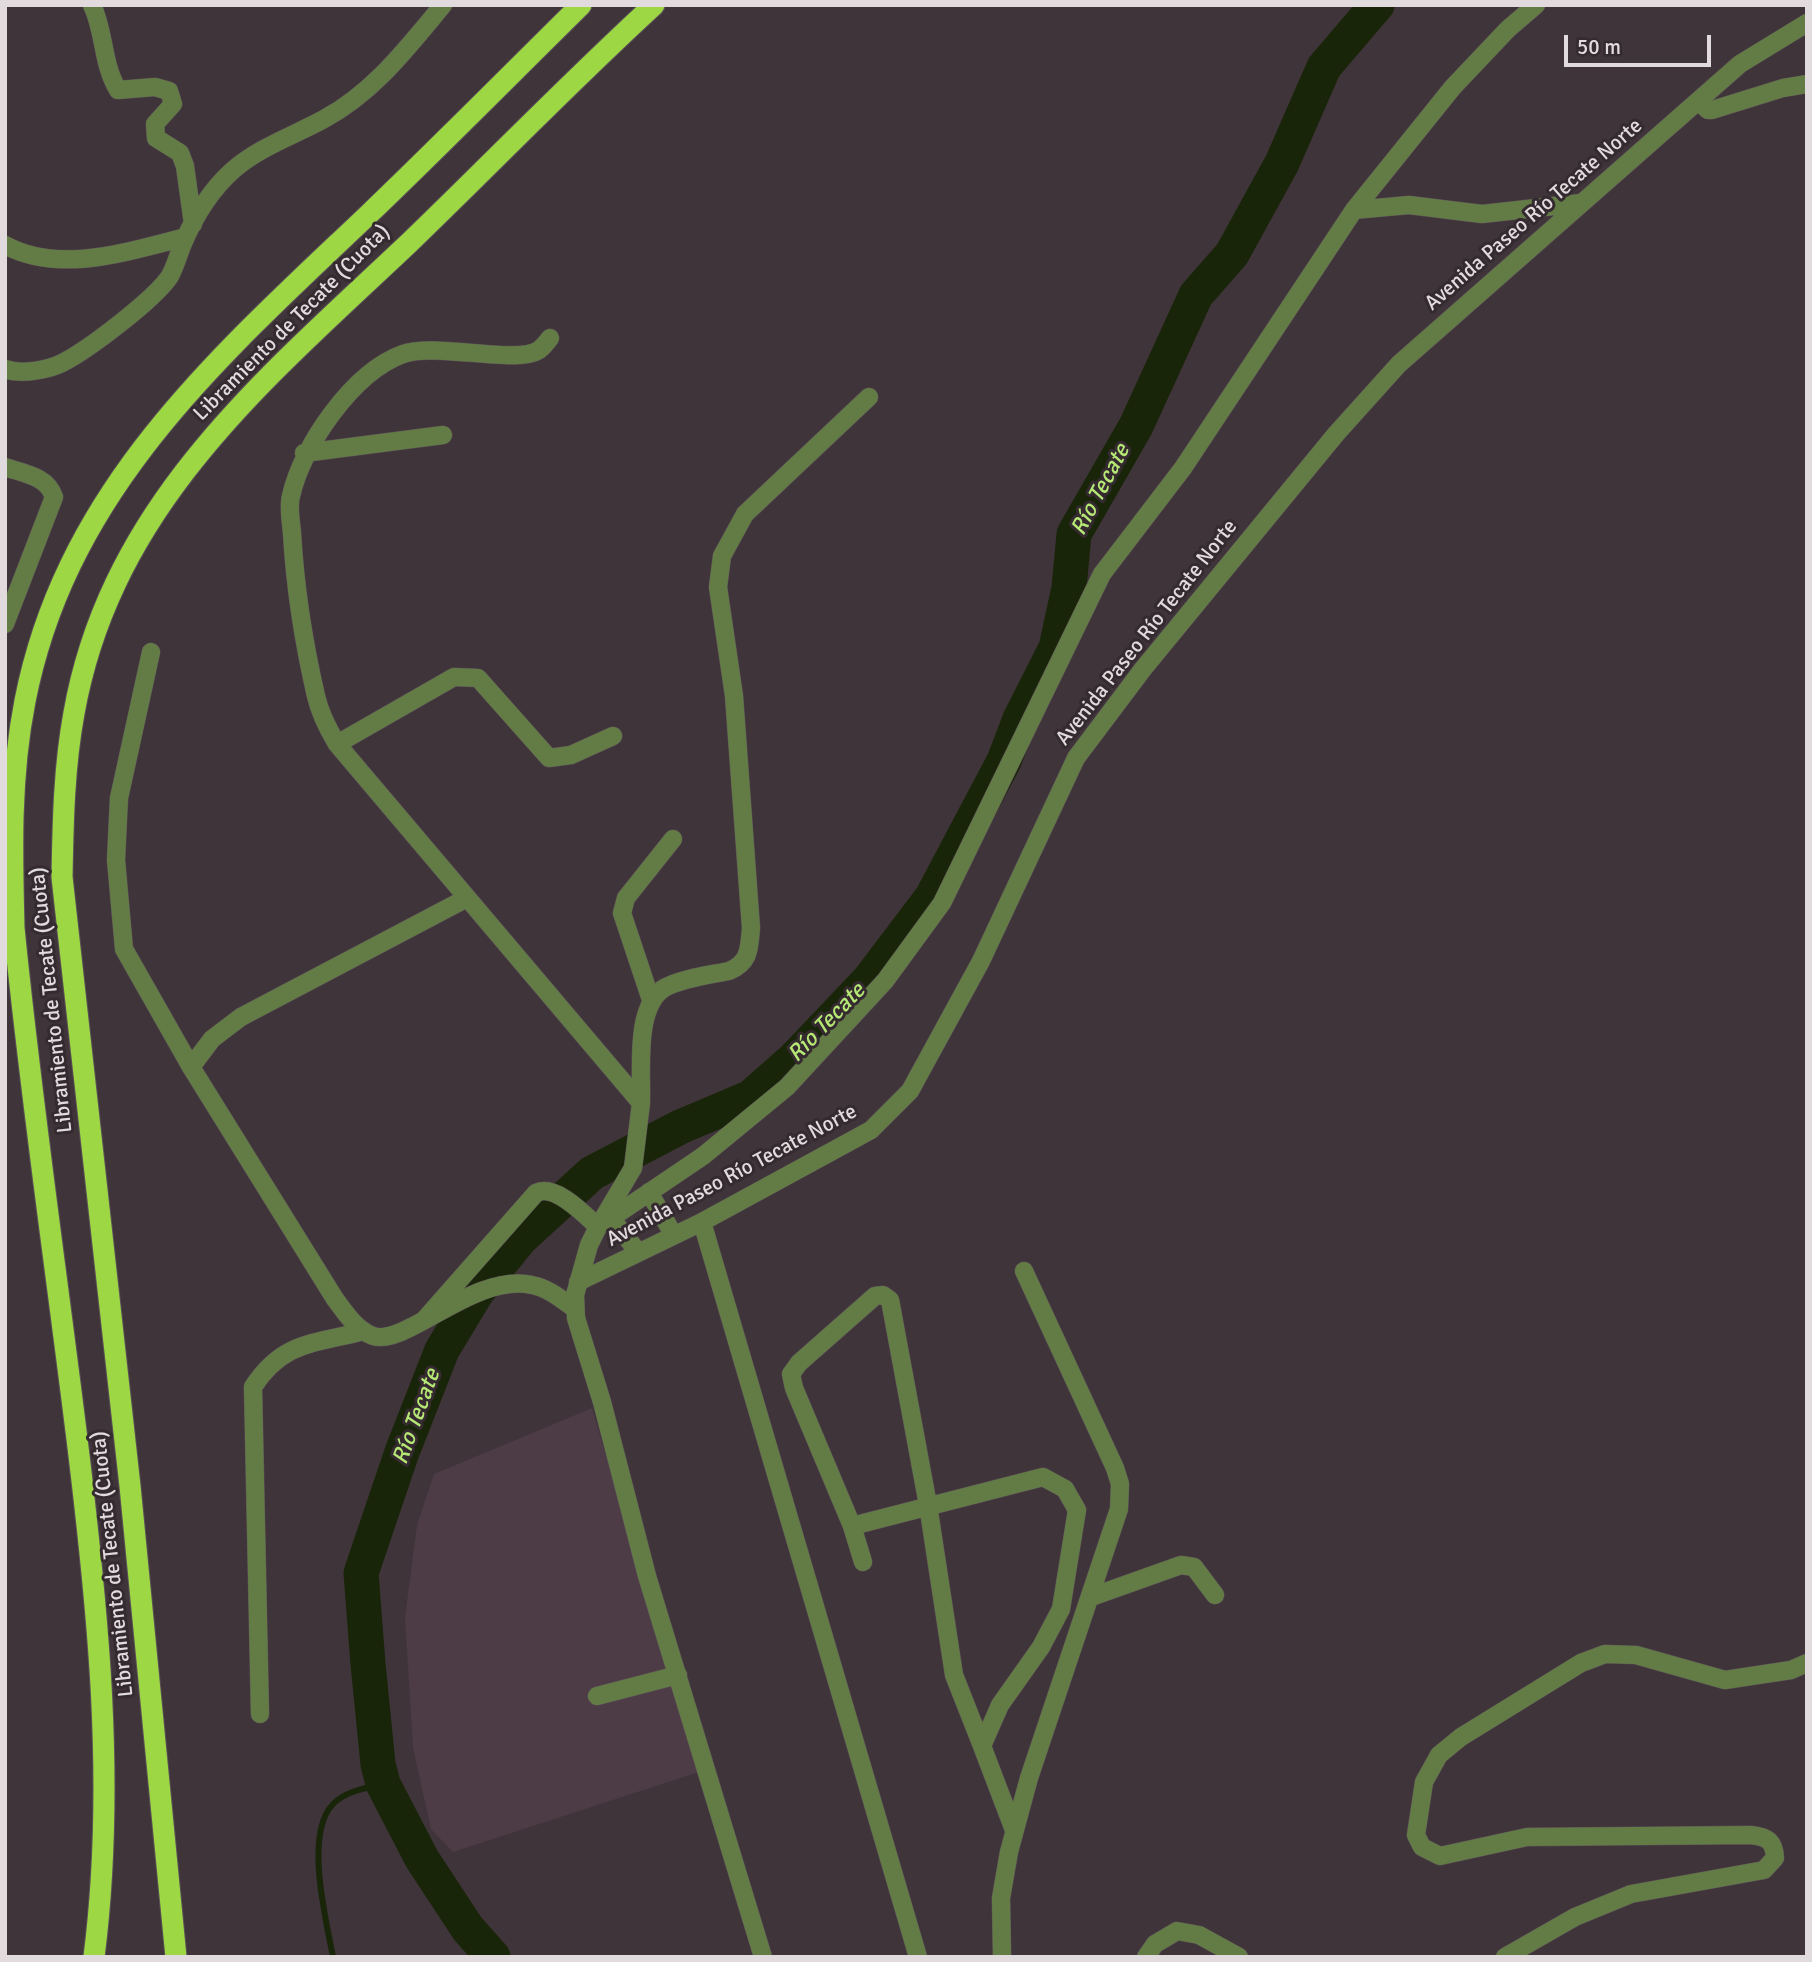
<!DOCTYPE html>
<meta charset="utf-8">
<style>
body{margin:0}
#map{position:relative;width:1812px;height:1962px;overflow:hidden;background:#3f3439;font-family:Signika,sans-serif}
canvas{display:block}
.frame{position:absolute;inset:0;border:7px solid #e2dbde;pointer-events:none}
.scale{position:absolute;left:1564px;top:35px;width:147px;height:32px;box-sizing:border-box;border:4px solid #e2dbde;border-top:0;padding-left:9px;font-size:21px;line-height:24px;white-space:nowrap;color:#e2dbde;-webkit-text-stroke:5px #342a2f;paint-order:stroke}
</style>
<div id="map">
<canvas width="1812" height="1962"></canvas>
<div class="frame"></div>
<div class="scale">50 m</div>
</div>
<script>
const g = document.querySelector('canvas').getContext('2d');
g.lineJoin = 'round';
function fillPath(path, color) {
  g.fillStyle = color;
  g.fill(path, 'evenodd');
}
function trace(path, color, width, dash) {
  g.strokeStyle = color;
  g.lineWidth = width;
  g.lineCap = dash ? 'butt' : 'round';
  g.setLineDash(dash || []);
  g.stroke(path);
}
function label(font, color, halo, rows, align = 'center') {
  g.font = font + ' Signika,sans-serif';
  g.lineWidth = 6;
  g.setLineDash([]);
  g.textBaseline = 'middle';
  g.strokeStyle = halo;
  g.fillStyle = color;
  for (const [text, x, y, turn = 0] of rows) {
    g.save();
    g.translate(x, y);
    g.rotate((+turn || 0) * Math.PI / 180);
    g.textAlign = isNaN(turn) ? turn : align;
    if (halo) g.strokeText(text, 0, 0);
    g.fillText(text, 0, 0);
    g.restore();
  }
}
fillPath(new Path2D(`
 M592,1408l107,364 -246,80 -22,-23 -18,-81 -8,-131 12,-92 17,-51z`), '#4d3c45');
trace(new Path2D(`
 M333,1957c-7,-38 -29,-123 0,-153 13,-13 33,-16 50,-20`), '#192509', 6);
trace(new Path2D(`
 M493,1957l-25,-28 -46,-70 -39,-75 -5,-20 -10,-100 -7,-91 41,-121 40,-102 35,-58 44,-54 71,-65 88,-46 71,-30 42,-37 76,-80 63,-83 72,-136 16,-42 36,-71 13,-60 5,-54 62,-108 60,-131 36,-41 50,-91 42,-96 53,-62`), '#192509', 35);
const minor = new Path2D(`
 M92,5c13,27 10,59 26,85l37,-3 14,4 4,13 -18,20 1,14 24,15 5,13 8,58
 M1698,101l10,9h4l71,-22 24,-4
 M1354,210l55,-5 73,9 99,-11
 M5,245c55,30 124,6 181,-8
 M5,369c16,6 43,1 57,-6 26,-13 93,-64 108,-87 6,-11 9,-24 14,-35 11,-25 27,-51 48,-70 27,-24 61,-35 92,-52 50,-27 83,-71 119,-114
 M304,453l139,-18
 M5,467c20,7 42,9 49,30l-49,127
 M151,652l-32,146 -3,62 8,89 67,118 144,232c10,13 21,31 38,37 33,11 101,-64 159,-51 16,3 29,14 42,23
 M337,744l117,-67 24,1 71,80 22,-3 42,-19
 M651,1000l-29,-87 4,-15 47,-59
 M191,1067l21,-28 29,-22 226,-119
 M641,1103c1,-33 -7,-99 25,-116 18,-9 43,-12 63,-16 21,-9 20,-22 22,-43l-17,-232 -16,-109 4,-31 23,-42 124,-117
 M649,1192l24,42
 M611,1218l27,34
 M702,1222l216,735
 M578,1282l124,-60 169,-92 39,-39 71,-130 95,-203 67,-89 193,-235 63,-70 341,-300 67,-41
 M425,1319l111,-126c19,-10 49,22 62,34l35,-59 8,-65 -304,-359c-9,-15 -17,-30 -21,-48 -12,-52 -21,-110 -24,-163 -1,-12 -4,-26 -1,-37 11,-50 62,-124 112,-142 32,-12 114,11 136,-4 4,-3 8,-8 11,-12
 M852,1526l191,-49 22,12 12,21 -16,99 -20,38 -41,58 -18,41 32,84
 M863,1562l-11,-36 -58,-138 -3,-14 8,-11 76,-67 8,-1 7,5 38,205 26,170 28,71
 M1091,1597l90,-32 13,2 21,28
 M597,1696l81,-21
 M260,1714l-7,-327c30,-46 61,-43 111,-56
 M763,1957l-116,-381 -45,-174 -26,-84 -1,-23 14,-50 9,-18 105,-71 84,-69 98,-106 57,-78 160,-329 81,-106 171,-258 99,-123 55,-58 28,-24
 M1002,1957l-1,-59 8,-46 20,-74 90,-269 1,-25 -5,-16 -91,-197
 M1146,1957l9,-13 22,-13 22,4 40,22
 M1505,1957l70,-40 56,-23 133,-24 11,-12c-1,-17 -7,-21 -24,-23l-224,2 -87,19 -18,-9 -6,-12 8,-53 15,-27 22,-18 120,-74 24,-9 31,1 89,25 66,-10 16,-7`);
const highway = new Path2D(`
 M94,1957c22,-173 4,-347 -17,-518 -21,-170 -46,-340 -63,-511 -2,-77 -4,-151 11,-227 42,-214 195,-345 345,-488 71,-68 141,-139 211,-208
 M176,1957l-46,-471 -68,-609c1,-55 2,-110 12,-164 37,-208 190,-333 335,-470 82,-79 161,-161 245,-238`);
trace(minor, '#5c5257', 19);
trace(highway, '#5c5257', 23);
trace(minor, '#637c46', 18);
trace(highway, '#9dd844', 21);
label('21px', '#e2dbde', '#342a2f', [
 ["Avenida Paseo Río Tecate Norte",1534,215,-41],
 ["Libramiento de Tecate (Cuota)",292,323,-45],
 ["Avenida Paseo Río Tecate Norte",1147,633,-52],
 ["Libramiento de Tecate (Cuota)",52,1000,-96],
 ["Avenida Paseo Río Tecate Norte",732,1176,-28],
 ["Libramiento de Tecate (Cuota)",113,1564,-96]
]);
label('italic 23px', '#b5e874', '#342a2f', [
 ["Río Tecate",1101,490,-62],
 ["Río Tecate",827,1023,-46],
 ["Río Tecate",417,1417,-70]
]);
</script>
